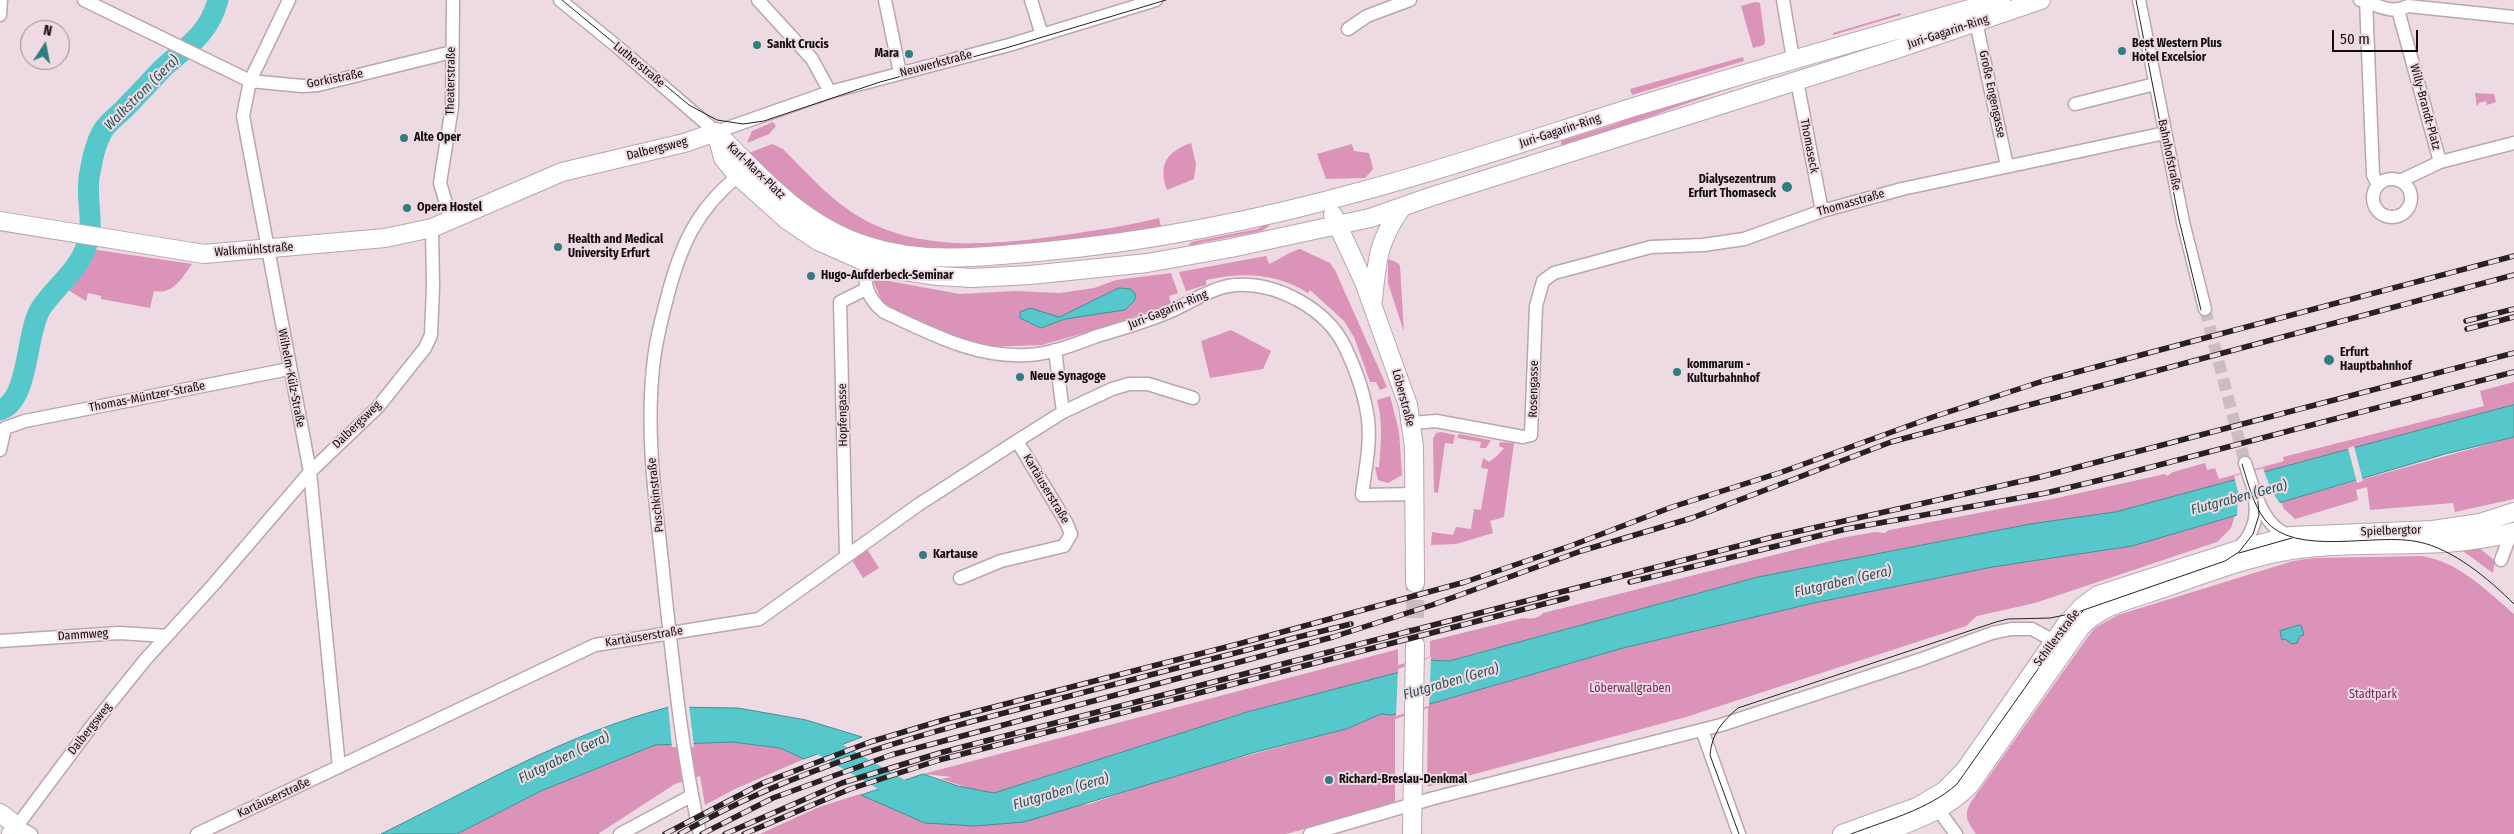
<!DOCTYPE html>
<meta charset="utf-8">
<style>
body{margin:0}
#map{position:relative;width:2514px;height:834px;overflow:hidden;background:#eedae3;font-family:"Fira Sans Condensed",sans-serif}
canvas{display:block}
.north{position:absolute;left:20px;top:20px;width:50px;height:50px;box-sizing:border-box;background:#eedae3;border:1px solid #96878e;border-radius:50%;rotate:11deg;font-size:14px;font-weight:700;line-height:20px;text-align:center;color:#110b0e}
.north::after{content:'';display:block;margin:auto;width:18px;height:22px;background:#337c7f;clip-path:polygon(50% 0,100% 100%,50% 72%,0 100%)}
.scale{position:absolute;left:2332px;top:30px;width:86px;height:22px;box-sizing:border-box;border:2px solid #110b0e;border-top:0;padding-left:6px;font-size:15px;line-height:18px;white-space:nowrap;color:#110b0e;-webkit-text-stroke:4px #eedae3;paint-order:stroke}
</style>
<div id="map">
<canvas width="2514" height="834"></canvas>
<div class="north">N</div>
<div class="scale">50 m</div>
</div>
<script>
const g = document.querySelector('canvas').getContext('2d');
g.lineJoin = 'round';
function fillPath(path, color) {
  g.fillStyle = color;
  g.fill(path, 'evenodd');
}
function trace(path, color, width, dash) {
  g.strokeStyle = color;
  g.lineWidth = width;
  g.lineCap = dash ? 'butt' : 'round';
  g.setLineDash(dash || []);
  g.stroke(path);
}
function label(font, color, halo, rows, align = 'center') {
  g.font = font + ' "Fira Sans Condensed",sans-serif';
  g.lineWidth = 4;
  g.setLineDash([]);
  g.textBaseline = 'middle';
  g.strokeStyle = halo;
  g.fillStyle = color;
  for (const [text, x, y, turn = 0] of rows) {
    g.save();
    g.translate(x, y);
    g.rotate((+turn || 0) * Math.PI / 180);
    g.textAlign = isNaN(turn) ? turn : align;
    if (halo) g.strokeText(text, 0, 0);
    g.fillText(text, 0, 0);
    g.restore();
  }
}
fillPath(new Path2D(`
 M1755,2l5,1 5,38 -1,4 -11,3 -12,-42z
 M1901,13v2l-68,20v-2z
 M1743,57l1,4 -112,34 -2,-6z
 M1749,77l2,5c-64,20 -126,45 -190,65v-6l57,-18 28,-13z
 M2475,93l19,1 2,8 -9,3 -1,-4 -7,2 -2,4z
 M773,122l3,4 -7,8 -22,9 5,-12z
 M1191,143l5,21 -2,15 -27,11c-9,-25 -1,-38 24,-47z
 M772,144l11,5c21,21 42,45 67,62 63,43 144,34 215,24 32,-5 63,-9 94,-17l2,8 -52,11 -151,15 -33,-1 -62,-14 -55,-28 -24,-19 -35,-37z
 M1352,144l2,7 15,2 4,16 -8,9 -39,1 -9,-25z
 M1270,222l-1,4 -7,5 -62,12 -13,5 4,-6 66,-13z
 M91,249l101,15c-10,14 -19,31 -38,27l-4,17 -49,-9v-3l-13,-3 -2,8 -21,-13 16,-22 4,-3z
 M1300,249l30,14 5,7 52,117 -7,3 -4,-8h-6l-16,-45 -10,-16 -34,-31 -2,3c-32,-20 -66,-21 -102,-13v5l-20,6 -7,-19 87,-16 3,8c10,-4 21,-13 31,-15z
 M1388,259l10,4 2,3 4,66 -16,-49z
 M1171,273l7,20 -9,3 2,8 -74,25 -55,16 -55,2 -33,-10 -36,-15 -36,-20 -10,-24 88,16 55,-3 45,2 34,-5 22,-8z
 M1231,330l40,21 -8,18 -53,9 -9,-37z
 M2514,382v23l-399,107 -85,12 -272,53 -310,84 -19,-1 -33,13 -149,39 -253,81 -19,-3 -34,-11 11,-2 -29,-3 472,-124 3,-1v16l32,-8v-16l93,-23c8,1 15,1 20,-5l303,-76 29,-5 10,1 4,-3 168,-32 108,-24 2,2 6,-4 32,-9 2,7 8,-2 4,11 65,-18 -1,-4 201,-51 -4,-15z
 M1390,396l9,35 3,44 -14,8 -10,-3 -3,-13h4c2,-23 4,-45 -2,-67z
 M1441,432l14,3 -2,9 -8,-1 -7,50 -4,-1 -1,-53 3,-6z
 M1459,434l30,6h2l-5,8h-6l1,-6 -24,-4z
 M2514,437v62l-59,13 -2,-9 -83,7 -3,-23 -11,3 2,10 -63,19 -11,-10 -3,-7z
 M1500,442l14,1 -10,74 -14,4 3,12 -37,11 -25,1 1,-13 21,3 3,-8 15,2 3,-20 7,1 7,-41 -7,-1 2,-10 6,4 8,-6 7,-8 -5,-2z
 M2235,515l-4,13 -14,14 -182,61 -58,13 -11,10 -280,91 -256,69h-3l1,-78 -33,11v85l-109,30h-526l59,-27 41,-13 65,29 165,-19 75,-26 181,-49 35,-15 11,1 231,-67 191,-45 178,-36 140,-21z
 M2478,547l17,14 -2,12 -33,-24z
 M867,549l12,19 -16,10 -11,-18z
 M2421,556c37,5 65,34 93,58v220h-538c-10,-14 -13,-20 -3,-35l114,-161 8,-10 23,-13 175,-54 20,-3z
 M732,742l48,6 24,11 -69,30 -30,16 -5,-29 -25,8 -77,50h-141l84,-43 114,-46z`), '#db93ba');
const water = new Path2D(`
 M1119,288l12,1 4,5v6l-10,10 -60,9 -24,9 -21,-10v-6l10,-4 29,9z
 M2514,405v32l-69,17 -313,92 -140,21 -178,36 -191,45 -231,67 -11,-1 -35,15 -90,23 -232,70 -49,4 -50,-3 -64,-28 62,-21 35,12 36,7 253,-81 149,-39 33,-13 20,1 309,-84 272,-53 85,-12z
 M2301,625l3,10 -4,1 -3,7 -5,1 -7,-5 -3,1 -2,-9z
 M669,707l69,1 68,12 56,17 -58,22 -24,-11 -48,-6 -77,3 -114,46 -84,43h-76c94,-46 186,-101 288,-127z`);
fillPath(water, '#56c7cb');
trace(water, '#418f92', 1);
fillPath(new Path2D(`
 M2354,446l9,35 -6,2 -9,-35z
 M2263,468l8,22 10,15 -44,12 1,-25 -4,-16z
 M1431,657l-2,49 -33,10 2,-47z
 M668,705h21l5,42h-22z`), '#eedae3');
trace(new Path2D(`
 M0,410c30,-10 25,-77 41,-102 14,-21 36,-36 45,-61 10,-26 -2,-51 4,-75 2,-12 6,-29 12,-40 4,-8 14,-15 21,-22 13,-13 26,-27 39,-41 25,-23 46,-33 56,-69
 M803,737l7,1 107,61`), '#56c7cb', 21);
trace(new Path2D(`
 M2205,309l40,154`), '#cdbbc3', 12, [12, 6]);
trace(new Path2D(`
 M1415,645v-62`), '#cdbbc3', 18, [18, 9]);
const street = new Path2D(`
 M84,0l166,81 52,5 16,-1 134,-33
 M289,0l-39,81 -7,35 67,356 29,295
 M560,0l60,49 96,83 114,-40 179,-47 147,-45
 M758,0l54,59 18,33
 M885,0l15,73
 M1031,0l11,35
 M1783,0l10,59
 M2139,0l44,222 22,87
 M2360,0c18,4 29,15 48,6l106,11
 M2366,0l7,175 5,10
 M2398,10l42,152
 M0,15l1,-15
 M1976,22l31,144
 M1348,29l19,-13 43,-16
 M1797,81l25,130
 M2075,104l80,-20
 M2373 198a19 19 0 1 1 38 0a19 19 0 1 1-38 0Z
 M2400,181l40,-19 74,-19
 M451,220l-11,-37 12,-76 1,-107
 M866,262c-3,22 1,36 18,50 46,21 91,46 143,43 24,-1 48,-11 70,-19 24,-7 48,-14 72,-24 21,-9 43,-25 66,-27 42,-3 92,24 110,62 10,21 20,49 23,72 3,25 -3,52 -6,76l54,-1
 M1055,350l8,62
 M1412,423l24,-2 87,16 8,-2 5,-129 7,-25 11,-8 97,-26 52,-2 41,-6 78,-28 80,-22 263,-56
 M5,428l20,-7 264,-52
 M0,450l5,-22
 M2245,463c9,25 16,65 46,73
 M2237,549c15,-12 21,-30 18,-49
 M846,556l-6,-254 26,-13
 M2501,560l7,-19 6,-6
 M960,578l41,-17 63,-15 7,-12 -5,-12 -49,-81
 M0,641l119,-8 48,3
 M1702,730l37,104
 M1934,804l22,30
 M31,834l-14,-8 74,-99 54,-67 69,-76 96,-112 68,-65 47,-59 6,-13 2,-48 -1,-59
 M197,834l398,-189 164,-26 159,-114 99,-64 46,-29 49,-23 17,-5h19l45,14
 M620,834l71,-38
 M700,834c-18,-80 -26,-162 -35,-243 -7,-74 -20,-149 -12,-223 2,-24 8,-47 14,-70 13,-51 29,-88 71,-122
 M1310,834l124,-36 287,-73 201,-66 70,-26 19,-4h21l22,12`);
const secondary = new Path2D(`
 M716,132l7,26 15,18 49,44 31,21 48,21 23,7 49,7 34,2 58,-3 117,-12 84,-15 139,-30 60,-21 461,-146 150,-51
 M717,133c44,45 88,94 151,113 55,18 113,11 169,6 111,-10 222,-32 329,-62 90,-24 179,-55 268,-83 122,-37 244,-72 367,-107
 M1333,215l31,67 44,123 6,42 1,136
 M0,221l204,33 181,-16 47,-10 130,-56 122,-29 32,-11
 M1373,300c4,-41 5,-59 29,-93
 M0,813l17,13 -6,8
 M1412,834l3,-189
 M1842,834l75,-27 27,-16 21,-21 101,-146 17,-18 15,-11 146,-47 47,-12 142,-6 47,-7 34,-11
 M1880,834c33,-13 64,-23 89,-48l111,-158c21,-23 52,-29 81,-39 46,-16 96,-36 146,-41 69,-8 139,3 207,-16`);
trace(street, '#b9a6af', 15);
trace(secondary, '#b9a6af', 20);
trace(street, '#fff', 12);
trace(secondary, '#fff', 18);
trace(new Path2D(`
 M562,0l127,105 28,15 26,4 21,-3 116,-39 126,-34 160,-48
 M2136,0l43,220 22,90
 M2242,464c6,19 11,40 23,56 30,38 111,12 154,22 34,7 70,37 95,62
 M2239,553l53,-15
 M1739,834l-29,-79c2,-22 12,-33 28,-47l258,-86 12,-3 42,-1 25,-5 150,-52 14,-9 14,-18 6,-19 -2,-25
 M1851,834c36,-14 77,-24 106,-50l110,-156 16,-17`), '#282124', 1);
const rail = new Path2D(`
 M2466,321l48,-12
 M2467,329l47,-12
 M1630,582l216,-53 200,-36 71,-17 397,-104
 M665,834l98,-51 107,-41 77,-23 295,-76 223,-61 108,-37 99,-38 110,-35 151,-55 110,-36 471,-125
 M680,834c120,-70 253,-103 386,-137 95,-25 190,-50 285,-73
 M702,834l71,-36 118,-43 442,-118 99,-32 149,-54 111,-33 199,-76 623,-167
 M725,834l117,-51 101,-31 830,-215 267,-60 474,-124
 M744,834l106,-45 89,-29 628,-162`);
trace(rail, '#282124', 5.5);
trace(rail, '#eedae3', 4, [11]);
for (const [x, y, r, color] of [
 [757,45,5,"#337c7f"],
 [2122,51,5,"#337c7f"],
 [909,54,5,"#337c7f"],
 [404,138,5,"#337c7f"],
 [1787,187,6,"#337c7f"],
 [407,208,5,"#337c7f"],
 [558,247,5,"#337c7f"],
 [811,276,5,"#337c7f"],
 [2329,360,6,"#337c7f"],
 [1677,372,5,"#337c7f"],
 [1020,377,5,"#337c7f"],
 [923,555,5,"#337c7f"],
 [1329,780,5,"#337c7f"]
]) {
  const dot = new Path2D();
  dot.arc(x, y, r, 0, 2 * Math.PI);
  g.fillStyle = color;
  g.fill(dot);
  trace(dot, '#eedae3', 2);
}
label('12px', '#110b0e', '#eedae3', [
 ["Juri-Gagarin-Ring",1948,32,-18],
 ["Neuwerkstraße",936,64,-15],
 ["Lutherstraße",639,65,40],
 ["Gorkistraße",335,79,-11],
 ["Theaterstraße",451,81,-89],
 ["Große Engengasse",1992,94,78],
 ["Willy-Brandt-Platz",2425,107,75],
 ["Juri-Gagarin-Ring",1560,131,-18],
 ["Thomaseck",1809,146,79],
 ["Dalbergsweg",657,149,-14],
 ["Bahnhofstraße",2169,155,78],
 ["Karl-Marx-Platz",756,171,44],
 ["Thomasstraße",1851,203,-16],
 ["Walkmühlstraße",254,250,-4],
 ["Juri-Gagarin-Ring",1168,310,-22],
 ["Wilhelm-Külz-Straße",291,378,79],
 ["Rosengasse",1534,389,-89],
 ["Thomas-Müntzer-Straße",147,397,-11],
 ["Löberstraße",1403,398,75],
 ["Hopfengasse",843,415,-91],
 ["Dalbergsweg",357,425,-44],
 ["Kartäuserstraße",1046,489,59],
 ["Puschkinstraße",656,495,-96],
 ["Spielbergtor",2391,531,-2],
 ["Dammweg",83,635,-4],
 ["Kartäuserstraße",644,637,-9],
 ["Schillerstraße",2057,638,-53],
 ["Dalbergsweg",90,729,-52],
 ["Kartäuserstraße",274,798,-25]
]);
label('bold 12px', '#110b0e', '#eedae3', [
 ["Best Western Plus",2132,44],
 ["Hotel Excelsior",2132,58],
 ["Sankt Crucis",767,45],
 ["Mara",899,54,"right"],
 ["Alte Oper",414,138],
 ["Dialysezentrum",1776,180,"right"],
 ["Erfurt Thomaseck",1776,194,"right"],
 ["Opera Hostel",417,208],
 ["Health and Medical",568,240],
 ["University Erfurt",568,254],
 ["Hugo-Aufderbeck-Seminar",821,276],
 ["Erfurt",2340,353],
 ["Hauptbahnhof",2340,367],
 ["kommarum -",1687,365],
 ["Kulturbahnhof",1687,379],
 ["Neue Synagoge",1030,377],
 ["Kartause",933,555],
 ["Richard-Breslau-Denkmal",1339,780]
], 'left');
label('12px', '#7d275c', '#eedae3', [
 ["Löberwallgraben",1630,689],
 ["Stadtpark",2373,695]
]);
label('italic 14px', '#255758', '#eedae3', [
 ["Walkstrom (Gera)",142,93,-45],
 ["Flutgraben (Gera)",2239,498,-15],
 ["Flutgraben (Gera)",1843,582,-13],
 ["Flutgraben (Gera)",1451,682,-16],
 ["Flutgraben (Gera)",564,758,-26],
 ["Flutgraben (Gera)",1061,792,-16]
]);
</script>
